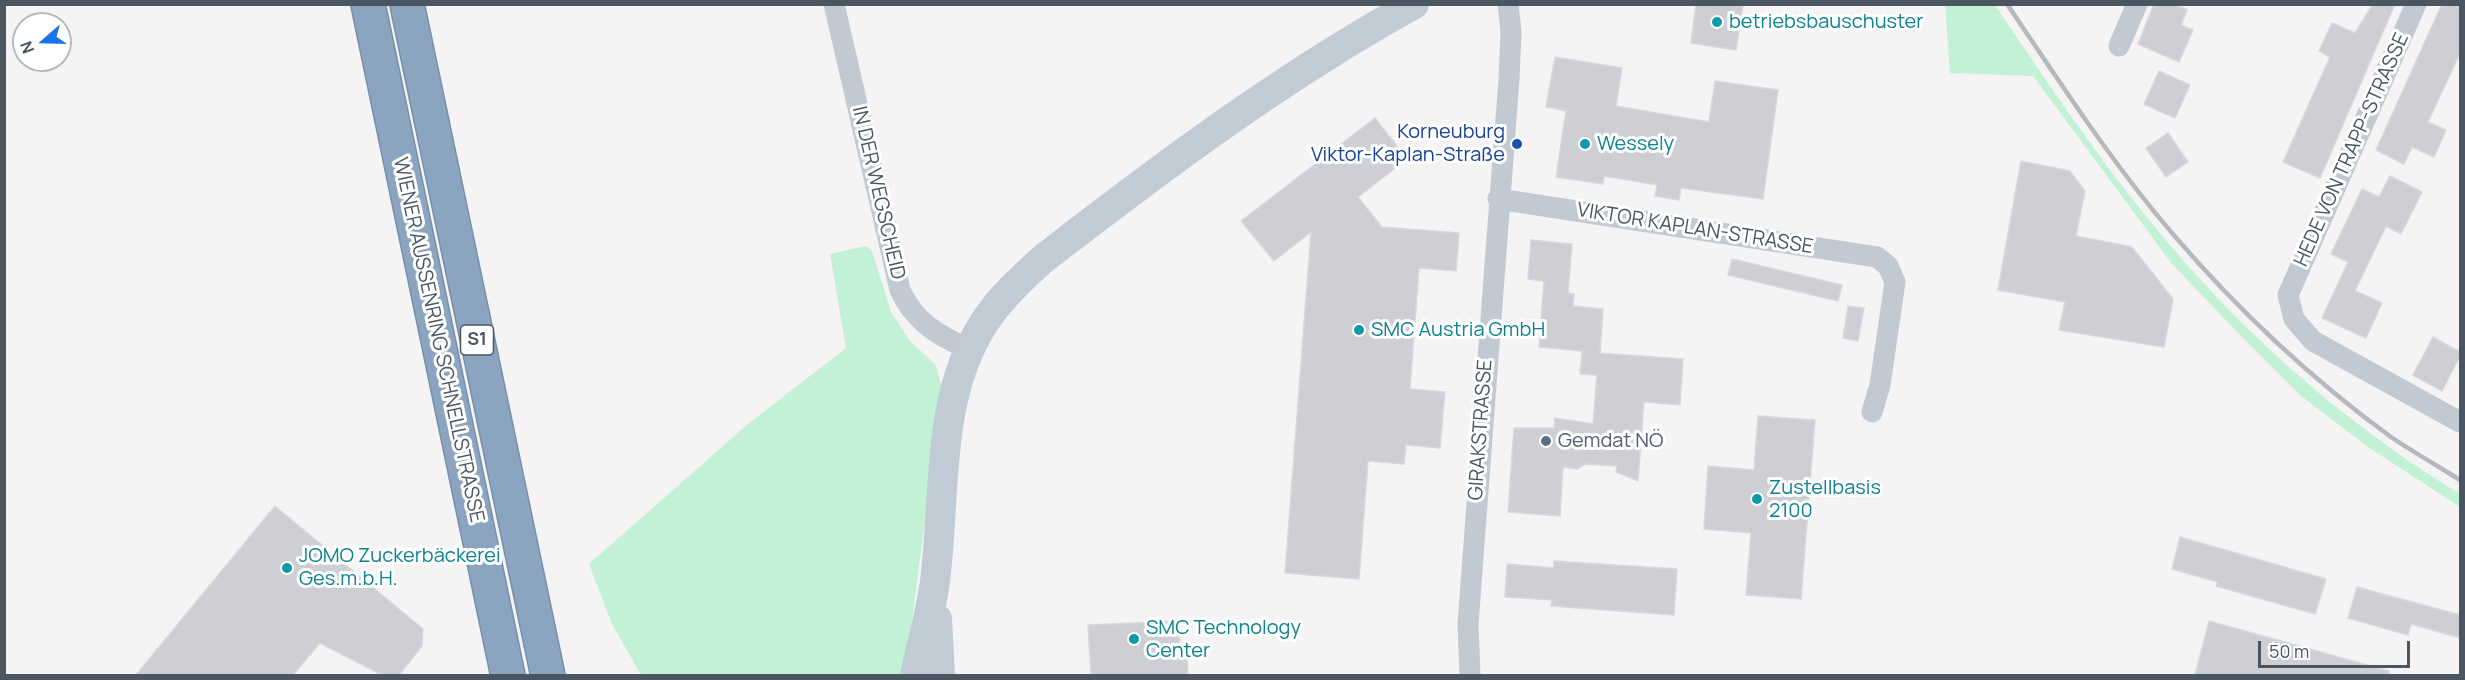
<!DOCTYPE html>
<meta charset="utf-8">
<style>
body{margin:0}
#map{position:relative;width:2465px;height:680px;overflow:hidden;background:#f5f3f3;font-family:Manrope,sans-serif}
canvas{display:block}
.frame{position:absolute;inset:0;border:6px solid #4a5661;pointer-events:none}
.north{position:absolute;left:12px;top:12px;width:60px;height:60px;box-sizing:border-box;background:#fff;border:2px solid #b7bbc0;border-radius:50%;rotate:250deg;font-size:16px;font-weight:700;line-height:24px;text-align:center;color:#4a5661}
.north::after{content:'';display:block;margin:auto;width:21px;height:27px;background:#1a73e8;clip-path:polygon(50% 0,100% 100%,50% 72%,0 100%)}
.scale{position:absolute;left:2258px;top:641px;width:152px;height:27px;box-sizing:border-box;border:3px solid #4a5661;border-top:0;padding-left:8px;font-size:18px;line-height:21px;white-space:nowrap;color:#4a5661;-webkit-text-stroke:4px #fff;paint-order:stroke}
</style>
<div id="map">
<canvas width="2465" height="680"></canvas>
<div class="frame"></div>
<div class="north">N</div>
<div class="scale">50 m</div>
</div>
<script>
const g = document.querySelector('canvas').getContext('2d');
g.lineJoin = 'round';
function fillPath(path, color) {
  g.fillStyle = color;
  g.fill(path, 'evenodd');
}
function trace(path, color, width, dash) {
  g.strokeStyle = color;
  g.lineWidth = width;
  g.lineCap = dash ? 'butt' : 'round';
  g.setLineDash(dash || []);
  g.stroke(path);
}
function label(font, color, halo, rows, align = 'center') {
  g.font = font + ' Manrope,sans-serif';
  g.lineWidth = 6;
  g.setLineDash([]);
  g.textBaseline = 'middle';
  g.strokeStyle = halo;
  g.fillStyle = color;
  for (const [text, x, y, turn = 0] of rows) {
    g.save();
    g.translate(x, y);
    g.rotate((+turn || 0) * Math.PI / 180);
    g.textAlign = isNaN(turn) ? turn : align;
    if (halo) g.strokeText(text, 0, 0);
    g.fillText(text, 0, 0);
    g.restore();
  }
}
fillPath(new Path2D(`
 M1945,5h50c48,71 96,143 150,210 88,110 195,206 315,279v13l-92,-60 -68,-52 -58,-58 -70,-73 -139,-188 -83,-3z
 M866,246l6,5 19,61 19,29 26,24 6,24 -37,286h-264l-29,-51 -23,-60 159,-140 98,-76 -16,-94z`), '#c3f1d5');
const building = new Path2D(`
 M1696,4h47l-7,46 -45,-7z
 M2154,4h20l13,6 -6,15 12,5 -14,32 -41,-18z
 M2373,4h22l-75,174 -37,-16 47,-105 -11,-6 13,-28 23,10z
 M2442,4h11l7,4v45l-32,69 18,8 -12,27 -22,-10 -8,17 -28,-14z
 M1555,57l67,11 -6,38 93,16 6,-41 63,9 -15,109 -82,-11 -2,12 -24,-4 2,-11 -53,-9 -1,8 -47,-7 10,-66 -20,-4z
 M2159,71l31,14 -15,33 -31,-14z
 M1375,118l32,41 -49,38 24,30 77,6 -3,38 -37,-3 -9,121 35,3 -5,56 -34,-3 -2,19 -36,-3 -9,118 -74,-6 26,-341 -37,29 -33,-40z
 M2168,133l20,29 -22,15 -20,-29z
 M2021,161l49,10 15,20 -9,45 56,11 41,52 -9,48 -105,-17 6,-28 -67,-12z
 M2390,176l32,16 -21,42 -15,-8 -31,65 27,12 -16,35 -44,-20 26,-56 -17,-8 31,-65 17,8z
 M1531,240l41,4 -4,49 6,1 -1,12 30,3 -3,44 83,6 -3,46 -36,-3 -6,79 -22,-9 1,-6 -32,-2 -8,5 -14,-2 -3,49 -52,-4 6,-84h40l1,-10 38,6 4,-49 -17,-1 2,-23 -43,-4 5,-66 -16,-2z
 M1732,259l110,26 -4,16 -110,-26z
 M1848,306l16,2 -6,33 -15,-3z
 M2433,337l27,15v4l-18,35 -29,-16z
 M1758,416l57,4 -14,179 -55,-4 5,-62 -47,-4 4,-63 46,4z
 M275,506l148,123 -1,17 -23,29h-17l-62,-32 -27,32h-157z
 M2180,537l146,42 -11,35 -99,-28 2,-4 -46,-13z
 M1554,561l123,8 -3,46 -123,-9 1,-6 -47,-3 2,-33 47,4z
 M2357,587l103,28v23l-49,-14 -3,11 -60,-17z
 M1179,621l1,33 7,-1 1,22h-97l-3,-50z
 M2209,621l180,50v4h-194z`);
fillPath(building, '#cdcfd5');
trace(building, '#d7d9de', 1.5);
const highway = new Path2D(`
 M368,4l140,672
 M407,4l141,672`);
trace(highway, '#7690ad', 36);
trace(new Path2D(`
 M834,4l66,286c14,31 38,46 69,59
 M2416,4l-128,291 6,24 19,22 147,81
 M2119,46l18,-42
 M1498,199l379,58 11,9 7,16 -15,103 -8,27
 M1470,676l-2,-52 41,-545 2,-47 -3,-28`), '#c1cad2', 21);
trace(new Path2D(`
 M937,619l3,57
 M915,676c6,-31 16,-63 20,-95 11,-85 0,-183 49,-258 16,-25 38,-45 59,-64 119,-92 239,-182 371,-255`), '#c1cbd6', 30);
trace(highway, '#8ba5c1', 33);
trace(new Path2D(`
 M2007,4c53,78 104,158 165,229 65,76 138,145 219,204 22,15 47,29 69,43`), '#b5b8bd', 4.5);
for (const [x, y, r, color] of [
 [1717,22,6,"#0f9aa8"],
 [1517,144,6,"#1a4fb4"],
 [1585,144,6,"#0f9aa8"],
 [1359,330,6,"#0f9aa8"],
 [1546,441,6,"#5c6f8a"],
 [1757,499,6,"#0f9aa8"],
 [287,568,6,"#0f9aa8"],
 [1134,639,6,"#0f9aa8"]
]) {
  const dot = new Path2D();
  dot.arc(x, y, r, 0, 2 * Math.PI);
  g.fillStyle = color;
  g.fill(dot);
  trace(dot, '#fff', 2);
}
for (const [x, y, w] of [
 [477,340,33]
]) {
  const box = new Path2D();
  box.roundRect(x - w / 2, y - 15, w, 30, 4.5);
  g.fillStyle = '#fff';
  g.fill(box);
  trace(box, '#4a5661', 1.5);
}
label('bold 18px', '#4a5661', null, [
 ["S1",477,340]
]);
label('20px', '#0d838f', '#fff', [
 ["betriebsbauschuster",1729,22],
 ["Wessely",1597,144],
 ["SMC Austria GmbH",1371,330],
 ["Zustellbasis",1769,488],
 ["2100",1769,511],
 ["JOMO Zuckerbäckerei",299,556],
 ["Ges.m.b.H.",299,579],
 ["SMC Technology",1146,628],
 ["Center",1146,651]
], 'left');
label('20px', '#164399', '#fff', [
 ["Korneuburg",1505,132],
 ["Viktor-Kaplan-Straße",1505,155]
], 'right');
label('20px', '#4a5661', '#fff', [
 ["HEDE VON TRAPP-STRASSE",2352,150,-66],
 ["IN DER WEGSCHEID",878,193,77],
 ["VIKTOR KAPLAN-STRASSE",1695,229,9],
 ["WIENER AUSSENRING SCHNELLSTRASSE",438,340,78],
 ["GIRAKSTRASSE",1481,430,-86]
]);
label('20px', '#4e5e75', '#fff', [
 ["Gemdat NÖ",1558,441]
], 'left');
</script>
